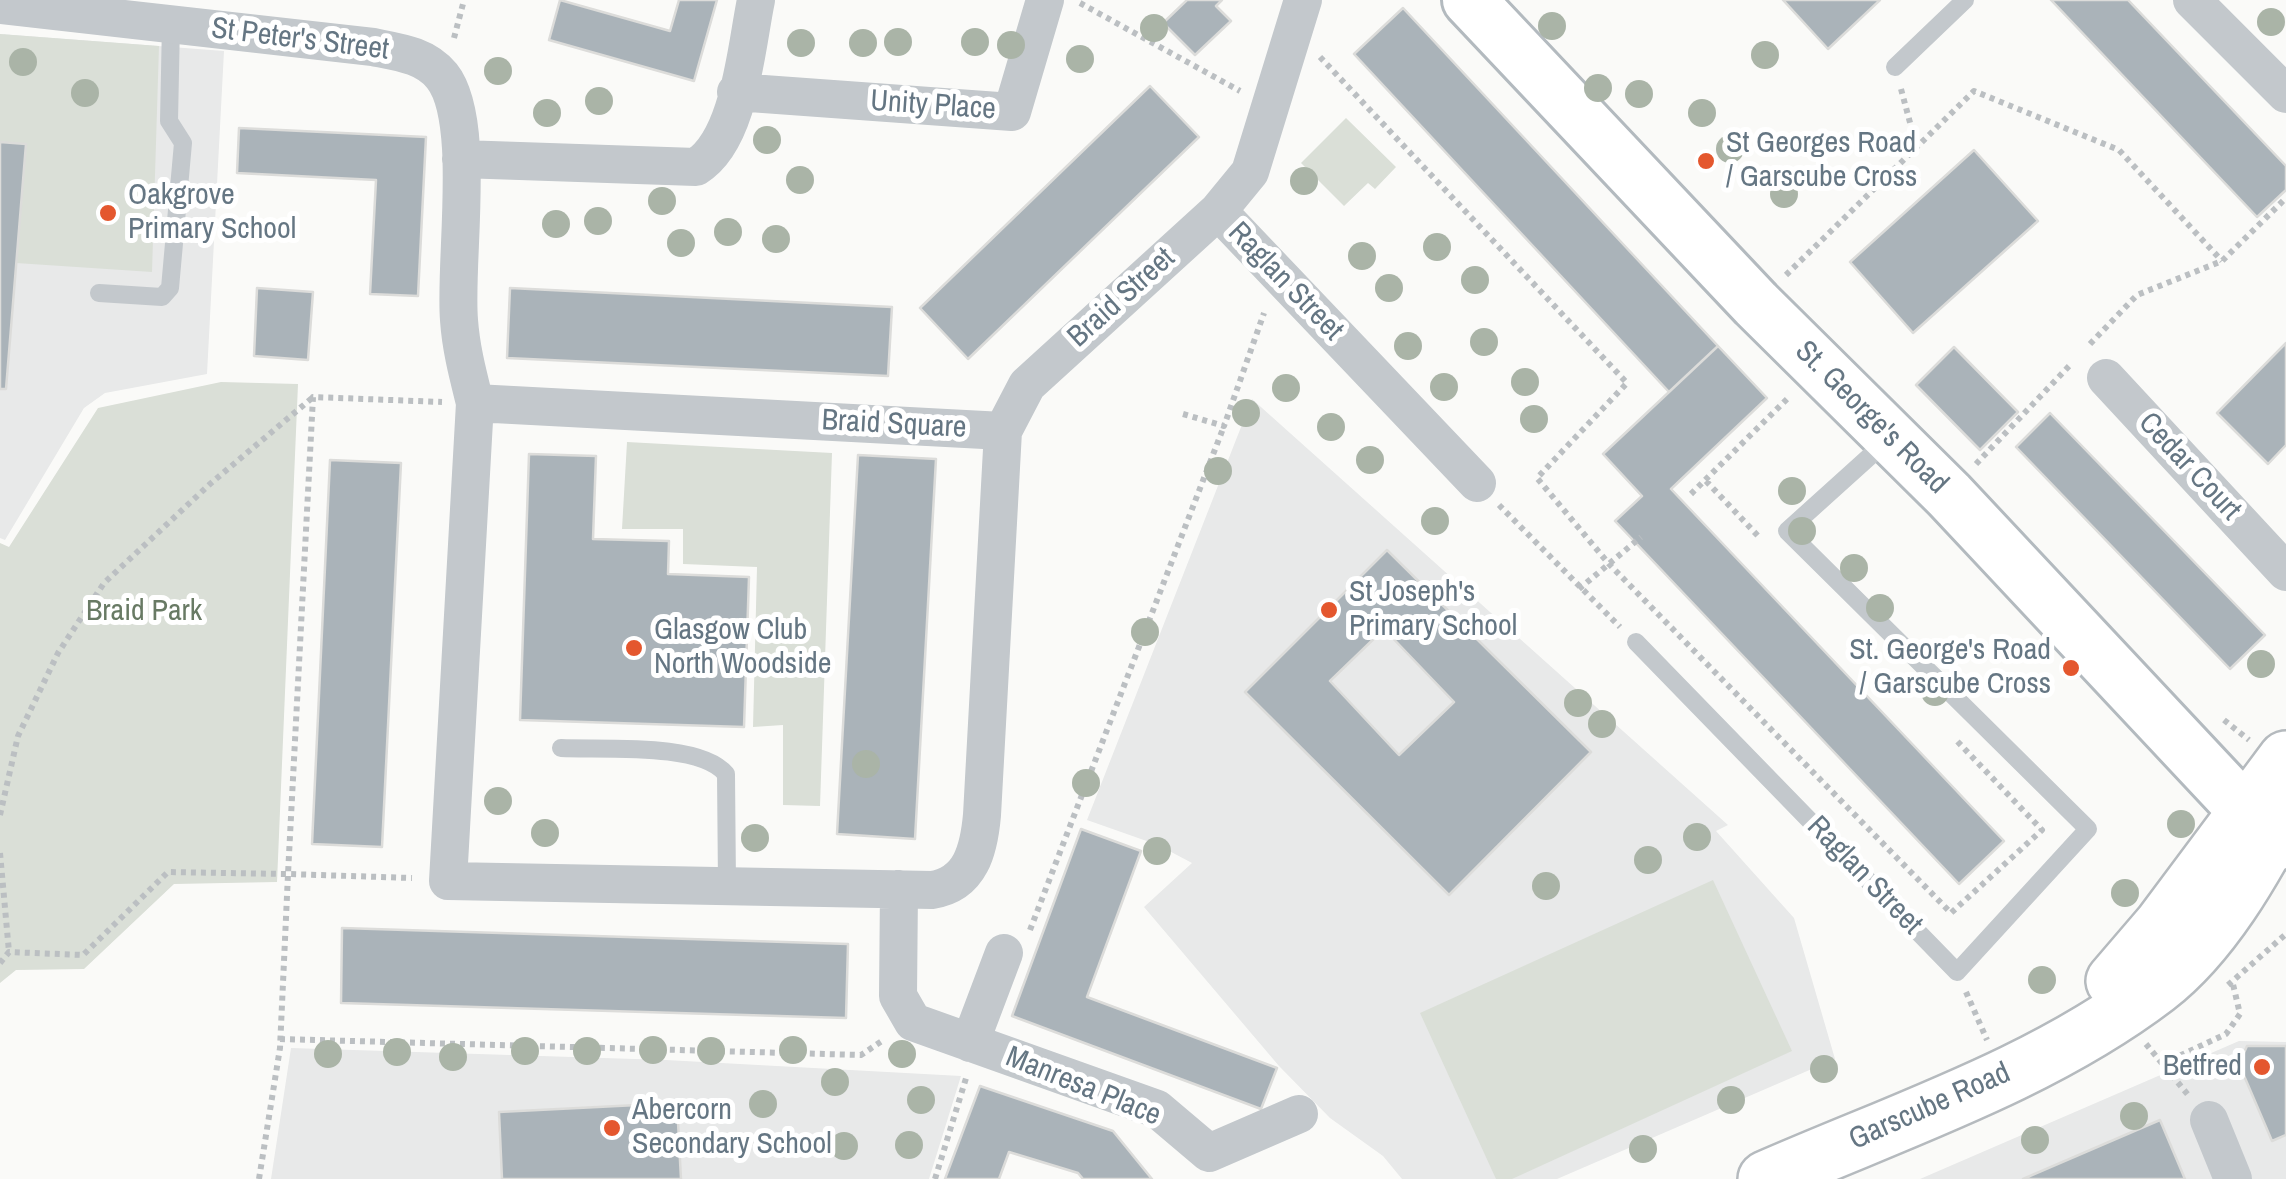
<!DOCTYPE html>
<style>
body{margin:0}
canvas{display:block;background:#fafaf8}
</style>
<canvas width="2286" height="1179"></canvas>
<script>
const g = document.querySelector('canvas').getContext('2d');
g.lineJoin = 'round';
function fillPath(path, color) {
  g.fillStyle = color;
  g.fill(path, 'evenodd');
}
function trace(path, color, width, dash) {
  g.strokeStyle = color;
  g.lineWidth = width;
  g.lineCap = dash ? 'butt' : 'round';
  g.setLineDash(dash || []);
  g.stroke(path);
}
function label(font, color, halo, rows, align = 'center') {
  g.font = font + ' "Archivo Narrow",sans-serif';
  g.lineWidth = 10;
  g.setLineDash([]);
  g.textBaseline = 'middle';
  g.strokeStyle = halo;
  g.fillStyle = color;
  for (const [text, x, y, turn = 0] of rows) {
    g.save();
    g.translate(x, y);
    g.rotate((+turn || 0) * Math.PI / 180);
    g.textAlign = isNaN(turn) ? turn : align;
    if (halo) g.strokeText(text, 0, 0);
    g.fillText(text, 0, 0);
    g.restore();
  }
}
fillPath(new Path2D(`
 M0,34l224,17 -17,323 -102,19 -21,15 -79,132 -5,-2z
 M1252,399l476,426 -12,6 78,87 41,141 -278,120h-155l-19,-23 -53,-38 -51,-52 -135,-159 48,-44 -34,-18 -71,-25z
 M2239,1041l47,1v137h-366z
 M291,1048l375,12 295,16 -32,103h-658z`), '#e8e9e9');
fillPath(new Path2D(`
 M0,34l159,12 -7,226 -136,-9 10,-119 -26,-2z
 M1346,118l50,49 -21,22 -7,-6 -24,23 -43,-43z
 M221,382l77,2 -21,498 -103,2 -90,85 -68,1 -16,13v-440l9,4 89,-139z
 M627,442l205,11 -12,353 -37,-1v-80l-30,2 4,-160 -74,-3v-35h-61z
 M1713,880l79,171 -280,128h-16l-76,-166z`), '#dadfd7');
const building = new Path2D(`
 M560,0l110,31 9,-31h38l-23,81 -145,-41z
 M1187,0h35l-6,6 15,15 -36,34 -32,-32z
 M1783,0h97l-52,49z
 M2051,0h77l158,166v24l-29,27z
 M1403,8l315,338 -49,46 -315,-338z
 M1150,86l49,51 -231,222 -48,-51z
 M239,128l187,9 -8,159 -48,-2 6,-114 -139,-7z
 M0,142l26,2 -20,245h-6z
 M1974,150l64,71 -125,112 -63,-71z
 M257,288l56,4 -5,68 -54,-4z
 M510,288l382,19 -4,69 -381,-18z
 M2286,343v102l-18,19 -51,-51z
 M1718,346l49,52 -96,91 333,352 -45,43 -344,-363 27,-25 -39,-42z
 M1954,347l64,65 -38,38 -64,-65z
 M2050,413l215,222 -35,34 -214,-222z
 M529,454l67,2 -3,83 76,2 -1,33 81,3 -5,150 -224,-7z
 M858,455l78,4 -21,380 -78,-5z
 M330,460l71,3 -19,384 -70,-3z
 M1387,550l204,202 -142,143 -204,-203zM1384,629l70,73 -55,53 -69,-74z
 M1081,829l60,22 -54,146 190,71 -16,41 -249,-93z
 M342,928l506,16 -2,74 -505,-15z
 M2247,1046h39v89l-14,6 -33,-77z
 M980,1086l133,45 39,48h-69l-5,-6 -69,-21 -10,27h-54z
 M677,1103l4,76h-179l-3,-67z
 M2160,1120l25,59h-162z`);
fillPath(building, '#aab3b9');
trace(building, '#dcdcda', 2.5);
const secondary = new Path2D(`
 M1469,0l287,304 193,191 327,349`);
const primary = new Path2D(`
 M2114,981l48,-56 124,-166
 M1766,1179c130,-57 276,-105 390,-192 56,-43 98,-117 130,-179`);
trace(secondary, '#b3babf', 58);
trace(primary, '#b5babe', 60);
trace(new Path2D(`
 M1080,3l160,88
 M454,38l10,-38
 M1320,57l307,326 -90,95 72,86 342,349 91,-83 -85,-89
 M1901,89l15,56
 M1786,275l188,-184 145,59 103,111
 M2090,344l47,-49 85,-34 64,-63
 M1183,414l41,12 40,-113
 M1976,464l95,-100
 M1706,481l54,57
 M1691,494l99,-98
 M1499,505l121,122
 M1579,589l62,-52
 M2224,720l25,20
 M0,815l18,-79 40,-83 46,-70 106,-99 102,-86
 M0,853l9,99
 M1030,930l194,-504
 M0,963l9,-11 74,3 85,-83 120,2 25,-477 129,5
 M2228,985l58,-51
 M1966,992l21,48
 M280,1039l581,16 21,-14
 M2146,1044l43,52
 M2162,1064l64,-30 14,-20 -8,-34
 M259,1179l21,-131 8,-174 124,4
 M935,1179l32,-104`), '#bbbfc2', 6, [5, 5]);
trace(new Path2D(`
 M1895,67l70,-67
 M99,293l63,4 8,-9 13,-145 -14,-22 2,-97
 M1636,642l321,330 131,-143 -301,-298 102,-92
 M561,748c41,2 139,-6 165,26l1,112`), '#c3c8cc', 18);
trace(new Path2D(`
 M2192,0l94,94
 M0,5l373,42c25,5 52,8 69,29 35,44 12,185 17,244 2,29 9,55 16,83
 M736,92l276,20 33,-112
 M461,159l235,8c44,-27 50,-119 60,-167
 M1218,211l259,272
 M2106,378l180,194
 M475,403l528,28 -21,384c-3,34 -11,69 -50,75l-484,-9z
 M1003,431l24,-46 191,-174 32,-39 53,-172
 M899,889l-1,107 15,26 244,87 52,44 90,-39
 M970,1043l34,-90
 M2209,1120l24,59`), '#c3c8cc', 38);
trace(secondary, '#fff', 52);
trace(primary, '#fff', 55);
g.fillStyle = '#aab4a7';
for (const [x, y] of [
 [2271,22],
 [1552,26],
 [1154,28],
 [898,42],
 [975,42],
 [801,43],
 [863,43],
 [1011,45],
 [1765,55],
 [1080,59],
 [23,62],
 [498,71],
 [1598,88],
 [85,93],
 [1639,94],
 [599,101],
 [547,113],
 [1702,113],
 [767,140],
 [1730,149],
 [800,180],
 [1304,181],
 [1784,194],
 [662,201],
 [598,221],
 [556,224],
 [728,232],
 [776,239],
 [681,243],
 [1437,247],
 [1362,256],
 [1475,280],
 [1389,288],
 [1484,342],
 [1408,346],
 [1525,382],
 [1444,387],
 [1286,388],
 [1246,413],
 [1534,419],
 [1331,427],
 [1370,460],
 [1218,471],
 [1792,491],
 [1435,521],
 [1802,531],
 [1854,568],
 [1880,608],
 [1145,632],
 [2261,664],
 [1935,692],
 [1578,703],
 [1602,724],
 [866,764],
 [1086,783],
 [498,801],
 [2181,824],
 [545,833],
 [1697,837],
 [755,838],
 [1157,851],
 [1648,860],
 [1546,886],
 [2125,893],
 [2042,980],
 [653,1050],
 [793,1050],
 [525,1051],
 [587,1051],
 [711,1051],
 [397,1052],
 [328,1054],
 [902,1054],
 [453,1057],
 [1824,1069],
 [835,1082],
 [921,1100],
 [1731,1100],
 [763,1104],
 [2134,1116],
 [2035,1140],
 [909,1145],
 [844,1146],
 [1643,1149]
]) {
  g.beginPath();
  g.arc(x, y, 14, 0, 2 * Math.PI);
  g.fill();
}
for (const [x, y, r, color] of [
 [1706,161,10,"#e4572e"],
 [108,213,10,"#e4572e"],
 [1329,610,10,"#e4572e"],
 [634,648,10,"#e4572e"],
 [2071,668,10,"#e4572e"],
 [2262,1067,10,"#e4572e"],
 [612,1128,10,"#e4572e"]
]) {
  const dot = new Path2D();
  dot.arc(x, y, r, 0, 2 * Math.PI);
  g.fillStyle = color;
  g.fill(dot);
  trace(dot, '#fff', 4);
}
label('30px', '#657683', '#fff', [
 ["St Peter's Street",300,40,7],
 ["Unity Place",933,106,4],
 ["Raglan Street",1285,282,46],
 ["Braid Street",1122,298,-42],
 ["St. George's Road",1871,418,45],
 ["Braid Square",894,425,3],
 ["Cedar Court",2189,467,47],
 ["Raglan Street",1864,876,46],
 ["Manresa Place",1083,1087,22],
 ["Garscube Road",1930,1107,-24]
]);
label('30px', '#657683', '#fff', [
 ["St Georges Road",1726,144],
 ["/ Garscube Cross",1726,178],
 ["Oakgrove",128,196],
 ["Primary School",128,230],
 ["St Joseph's",1349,593],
 ["Primary School",1349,627],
 ["Glasgow Club",654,631],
 ["North Woodside",654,665],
 ["St. George's Road",2051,651,"right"],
 ["/ Garscube Cross",2051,685,"right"],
 ["Betfred",2242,1067,"right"],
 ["Abercorn",632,1111],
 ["Secondary School",632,1145]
], 'left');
label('30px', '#687a64', '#fff', [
 ["Braid Park",144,612]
]);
</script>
